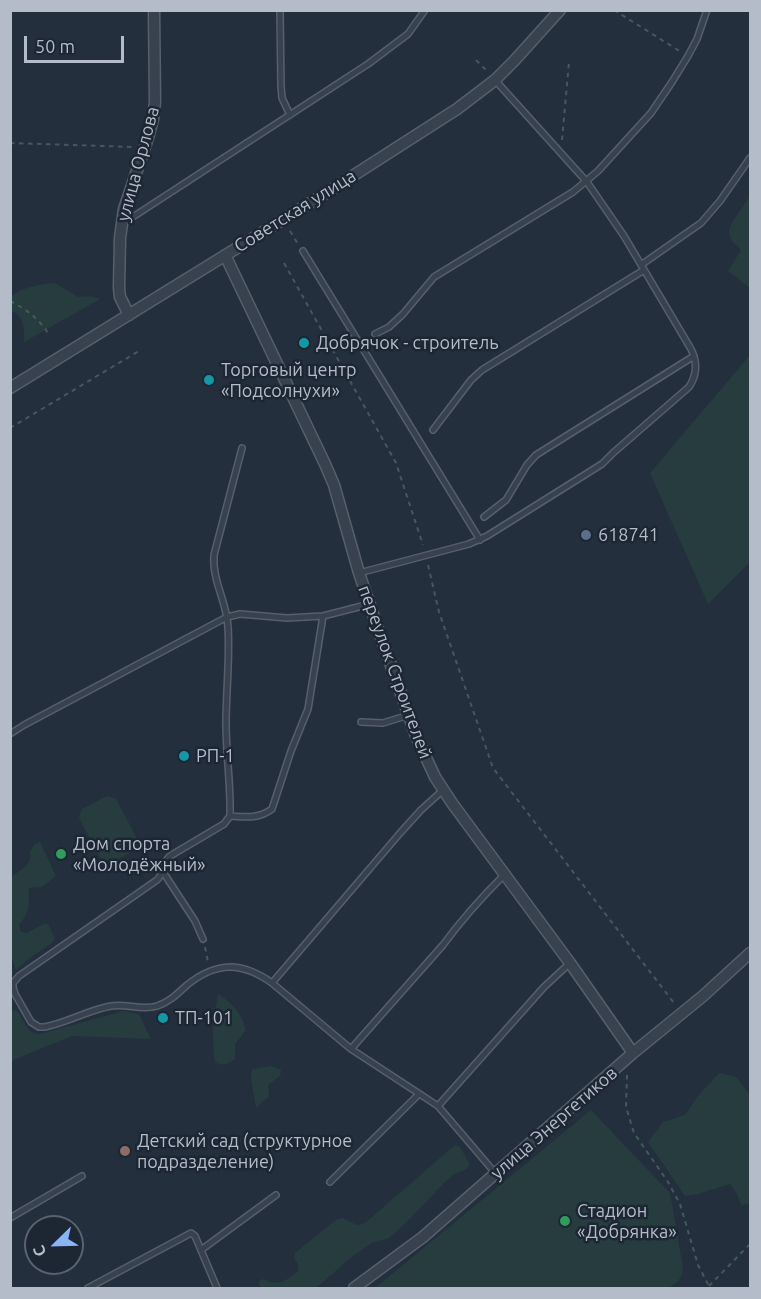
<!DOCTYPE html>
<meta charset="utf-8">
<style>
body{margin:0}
#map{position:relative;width:761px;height:1299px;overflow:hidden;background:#242f3e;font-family:Ubuntu,sans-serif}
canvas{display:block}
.frame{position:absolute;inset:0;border:12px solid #b4bcc9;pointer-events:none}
.north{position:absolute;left:24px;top:1215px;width:60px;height:60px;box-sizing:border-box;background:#1d2633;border:2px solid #59626f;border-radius:50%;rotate:247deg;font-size:16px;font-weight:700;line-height:24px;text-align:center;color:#b4bcc9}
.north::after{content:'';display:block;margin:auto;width:21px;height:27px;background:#8ab4f8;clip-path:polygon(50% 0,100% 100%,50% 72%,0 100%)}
.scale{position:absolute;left:24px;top:36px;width:100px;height:27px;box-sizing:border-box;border:3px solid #b4bcc9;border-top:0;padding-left:8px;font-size:18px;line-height:21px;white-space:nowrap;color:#b4bcc9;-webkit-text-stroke:4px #1d2633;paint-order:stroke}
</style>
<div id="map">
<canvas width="761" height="1299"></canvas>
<div class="frame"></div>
<div class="north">С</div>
<div class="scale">50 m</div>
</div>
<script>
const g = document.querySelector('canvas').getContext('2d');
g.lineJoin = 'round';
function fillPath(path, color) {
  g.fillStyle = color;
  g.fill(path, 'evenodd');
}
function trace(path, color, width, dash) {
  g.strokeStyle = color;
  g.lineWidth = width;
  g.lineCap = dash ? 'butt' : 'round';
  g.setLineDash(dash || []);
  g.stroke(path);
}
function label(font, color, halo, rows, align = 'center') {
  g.font = font + ' Ubuntu,sans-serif';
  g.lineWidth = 5;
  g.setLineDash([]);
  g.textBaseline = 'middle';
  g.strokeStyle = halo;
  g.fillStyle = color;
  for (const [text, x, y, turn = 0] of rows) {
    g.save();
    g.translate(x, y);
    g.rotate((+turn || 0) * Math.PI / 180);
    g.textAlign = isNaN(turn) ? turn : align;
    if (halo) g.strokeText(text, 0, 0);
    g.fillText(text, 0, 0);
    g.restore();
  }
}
fillPath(new Path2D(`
 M750,196v92l-22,-17 13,-21 -8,-8 -3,-5 -1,-7 2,-6z
 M55,283l23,14 12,-1 10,3 -76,43c1,-12 0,-27 -13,-31v-15c13,-9 29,-12 44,-13z
 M750,355v207l-42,42 -58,-131z
 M107,796l9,3 23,43 -4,8 -25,14 -9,-4 -22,-42 3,-9z
 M40,842l16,34 -14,11 -13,1c-1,18 3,21 -10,37l2,7 6,1 16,-9h5l7,15 -3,4 -25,17 -11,10 -5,-13v-80c9,-7 22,-12 19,-25l4,-7z
 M218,994c15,10 23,18 28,36l-11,14v15c-8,5 -11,8 -20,3 -4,-27 -1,-42 3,-68z
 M12,1010l5,1c8,9 9,23 23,23l83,-23 16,3 12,25 -79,-3 -59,24 -2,6 -1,-55z
 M271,1066l10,4 -1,6 -12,9 1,11 -13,12 -5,-29 1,-10z
 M719,1073l17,4 14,18v109l-9,1 -4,-11 -7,-10 -32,10 -13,2 -37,-54 15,-20 22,-7 13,-19z
 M591,1110l79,83 13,75c0,10 -6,14 -14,20h-294z
 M455,1145l5,2 10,18 -4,4 -13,6 -9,8 -38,40 -17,15 -17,5 -18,12 -38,33h-55l-2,-4v-3l4,-2c16,7 22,3 35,-8v-7l-4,-6 1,-5 41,-33 7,-2 14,7 8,-2z`), '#263c3f');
const lane = new Path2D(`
 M280,10l1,76 1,12 8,17
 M122,224l246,-160 40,-30 17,-24
 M303,251l177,289
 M641,265l60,-42 19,-22 30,-43
 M375,334l14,-7 14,-13 31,-37 139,-85 25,-21 53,-58 21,-31 16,-26 9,-17 10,-29
 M433,430l38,-50 11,-10 162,-100
 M484,517l22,-17 21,-35 9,-10 158,-99
 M359,573l110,-29 18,-8 115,-72 11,-11 76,-66c8,-12 9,-24 2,-38l-67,-113 -37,-54 -92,-102
 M370,604l-47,12 -15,93 -17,42 -19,58c-13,10 -27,8 -42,7l-6,8 -54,32c-8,7 -6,17 -13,24l-138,96 -6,7v4l2,7 16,28 8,5h5c23,-4 44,-17 67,-21 15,-3 31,5 46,0 13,-4 21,-13 30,-21 30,-24 55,-23 85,-2l79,66 87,57 58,68
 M361,722l22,1 26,-8
 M10,734l14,-9 203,-108 13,-3 47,4 36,-2
 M230,816c1,-31 -4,-61 -4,-92 0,-32 4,-65 2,-97 -1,-25 -16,-46 -14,-72l28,-107
 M163,872l32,49 8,18
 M272,983l129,-151 20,-22 22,-20
 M351,1049l92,-104c19,-26 38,-47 61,-70
 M438,1106l106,-119 26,-24
 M330,1182l89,-88
 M10,1218l72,-42
 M201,1250l75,-55
 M88,1288l103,-55 4,3 22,52`);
const street = new Path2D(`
 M225,255l100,209 9,21 25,88 17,50 40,113 19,41 17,26 118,160 63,90
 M129,315l-9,-18 -1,-9 1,-50 4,-29 24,-71 5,-19 2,-17 -1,-92
 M10,388l313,-193 134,-86 38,-29 19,-19 46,-51
 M354,1288l69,-51 210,-184 70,-57 47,-43`);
trace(lane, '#565f6c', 8);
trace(street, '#565f6c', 13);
trace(new Path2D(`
 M614,10l67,42
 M476,60l11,11
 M562,140l7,-78
 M10,143l124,4
 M290,231l8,13
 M284,263l112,200 27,82
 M10,301c18,9 30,19 40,35
 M10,428l129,-77
 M428,565l11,47 54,156 181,235
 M205,947l3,15
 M627,1075l-1,32 8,26 34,49 12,22 18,61 12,23
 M709,1286l41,-42`), '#44595c', 2, [4.5, 4.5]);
trace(lane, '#38414e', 5);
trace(street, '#38414e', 10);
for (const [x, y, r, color] of [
 [304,343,6,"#0f9aa8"],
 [209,380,6,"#0f9aa8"],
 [586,535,6,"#5c6f8a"],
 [184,756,6,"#0f9aa8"],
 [61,854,6,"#2e9e5b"],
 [163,1018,6,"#0f9aa8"],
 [125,1151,6,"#8d6e63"],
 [565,1221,6,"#2e9e5b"]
]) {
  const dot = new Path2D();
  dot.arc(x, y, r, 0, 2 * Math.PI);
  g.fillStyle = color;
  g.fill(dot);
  trace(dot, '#1d2633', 2);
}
label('18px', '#b4bcc9', '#1d2633', [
 ["улица Орлова",138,164,-75],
 ["Советская улица",295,211,-32],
 ["переулок Строителей",395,672,70],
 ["улица Энергетиков",554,1123,-41]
]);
label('18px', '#b4bcc9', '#1d2633', [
 ["Добрячок - строитель",316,343],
 ["Торговый центр",221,370],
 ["«Подсолнухи»",221,391],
 ["618741",598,535],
 ["РП-1",196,756],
 ["Дом спорта",73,844],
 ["«Молодёжный»",73,865],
 ["ТП-101",175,1018],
 ["Детский сад (структурное",137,1141],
 ["подразделение)",137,1162],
 ["Стадион",577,1211],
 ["«Добрянка»",577,1232]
], 'left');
</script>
